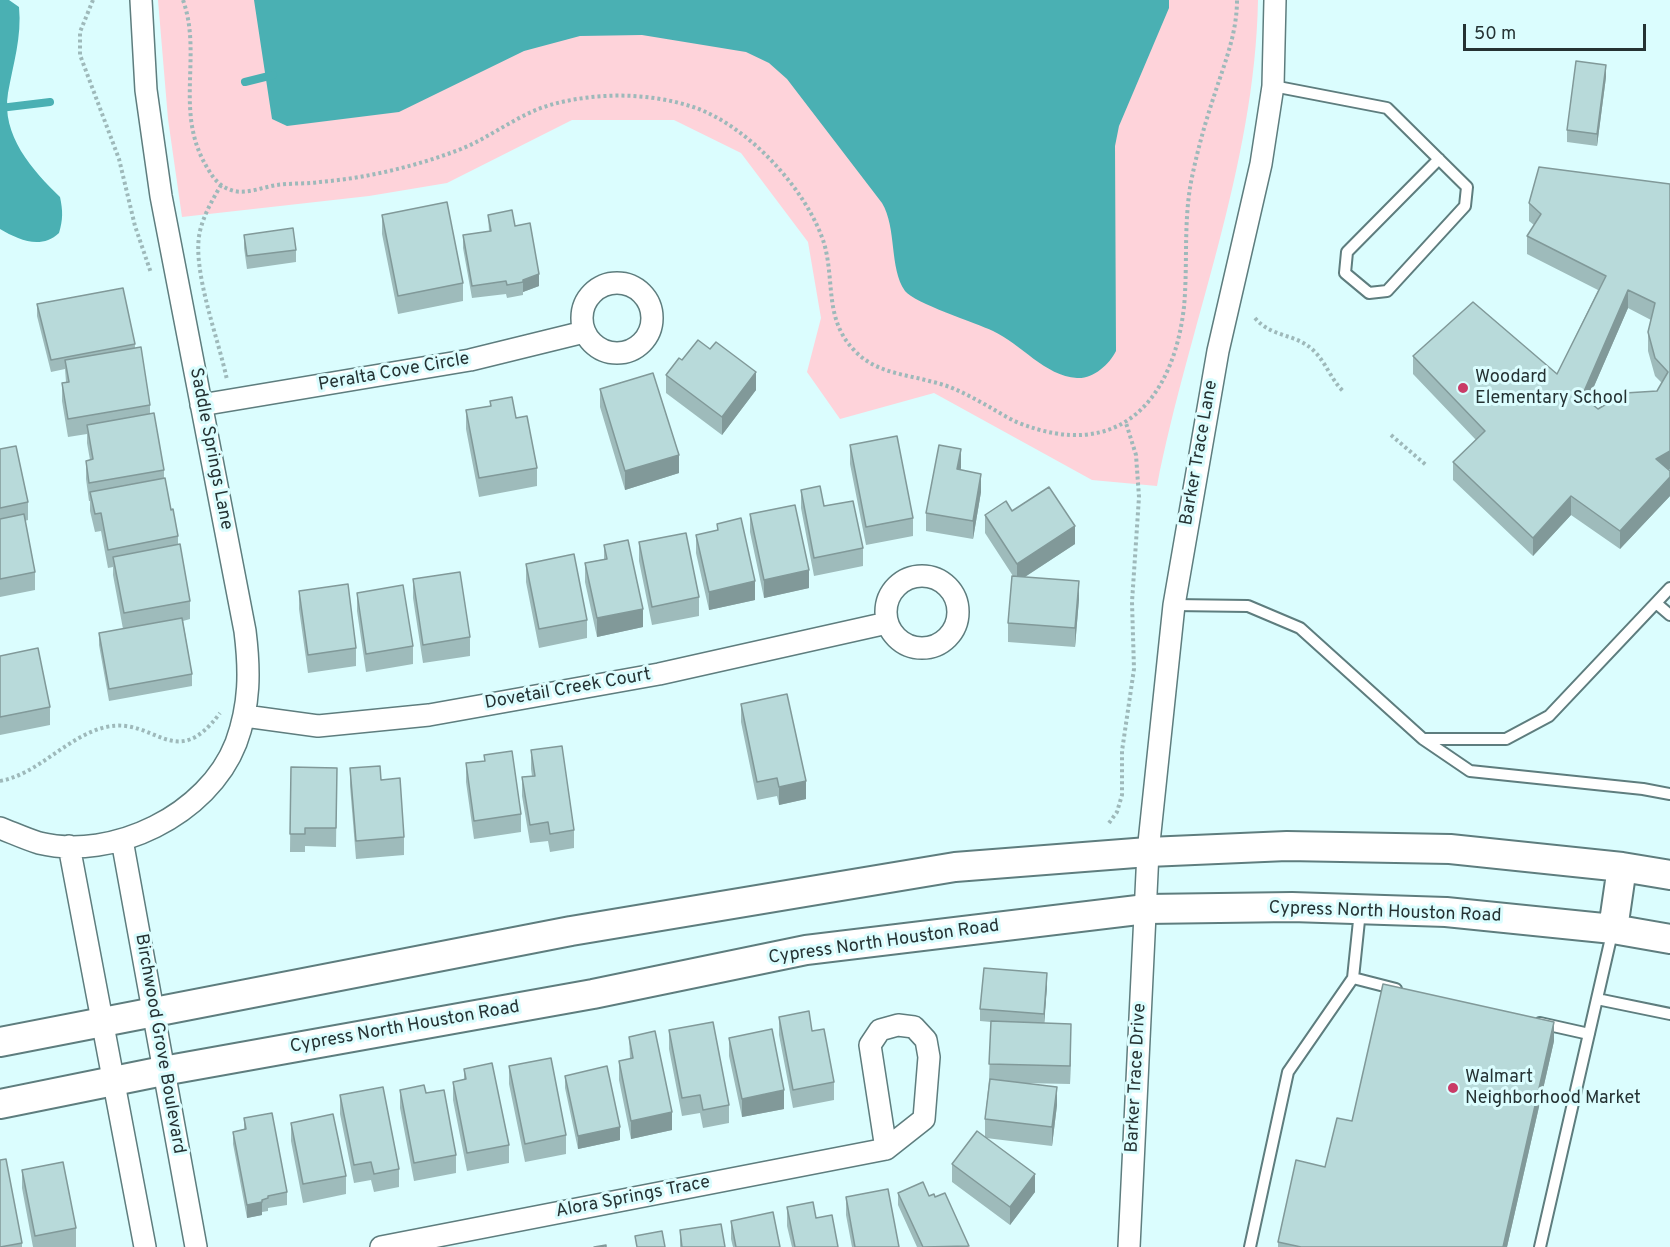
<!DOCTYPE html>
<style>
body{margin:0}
#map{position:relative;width:1670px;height:1247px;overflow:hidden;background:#dbfdfe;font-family:Overpass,sans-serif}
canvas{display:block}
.scale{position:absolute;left:1463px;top:24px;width:183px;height:27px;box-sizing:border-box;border:3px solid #253233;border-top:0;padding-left:8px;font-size:18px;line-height:21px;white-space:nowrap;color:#253233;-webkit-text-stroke:4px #dbfdfe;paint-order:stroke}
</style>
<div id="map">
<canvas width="1670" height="1247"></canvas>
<div class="scale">50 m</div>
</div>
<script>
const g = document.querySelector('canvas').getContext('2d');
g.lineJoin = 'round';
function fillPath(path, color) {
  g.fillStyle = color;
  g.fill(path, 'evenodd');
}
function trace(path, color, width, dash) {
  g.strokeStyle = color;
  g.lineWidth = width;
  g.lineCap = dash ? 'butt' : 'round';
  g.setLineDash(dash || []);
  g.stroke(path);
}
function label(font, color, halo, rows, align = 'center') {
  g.font = font + ' Overpass,sans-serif';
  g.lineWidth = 6;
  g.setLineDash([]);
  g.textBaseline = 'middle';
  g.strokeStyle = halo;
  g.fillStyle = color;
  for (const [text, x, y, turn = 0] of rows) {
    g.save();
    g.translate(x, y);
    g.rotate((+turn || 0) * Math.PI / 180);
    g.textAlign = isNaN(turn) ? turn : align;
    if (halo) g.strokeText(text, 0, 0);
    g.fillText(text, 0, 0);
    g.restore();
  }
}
fillPath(new Path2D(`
 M158,0h1100c-3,167 -69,324 -101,486l-65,-6 -158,-87 -94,26 -33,-47 14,-54 -13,-76 -67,-89 -67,-33h-102l-125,63 -78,13 -187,21 -14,-98z`), '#fed3da');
fillPath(new Path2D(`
 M0,0h9l10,7c3,30 -6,57 -11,86 -7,42 24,77 52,104 3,14 3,23 -1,36 -18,17 -40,7 -59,-4z
 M254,0h915v8l-50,118 -4,20 1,205c-7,14 -23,28 -39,27 -32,-2 -56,-34 -84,-47 -17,-8 -79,-28 -88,-40 -16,-23 -8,-63 -23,-88l-95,-124 -18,-16 -23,-11 -104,-17 -62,1 -56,15 -125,61 -112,14 -15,-7z`), '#4ab0b3');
trace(new Path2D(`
 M245,82l28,-7
 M0,108l50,-6`), '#4ab0b3', 8);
const lane = new Path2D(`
 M1273,86l114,22 80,79 -2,19 -78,85 -18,2 -24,-20 2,-21 92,-93
 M1656,603l14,12
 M1174,605l74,1 52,22 123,111 47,32 173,18 27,5
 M1423,739h83l43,-23 121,-128
 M1353,978l43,11
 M1597,999l73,15
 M1540,1023l49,11
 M1250,1247l38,-175 65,-94 7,-67
 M1540,1247l73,-318`);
const street = new Path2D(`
 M582 318a35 35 0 1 1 70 0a35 35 0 1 1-70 0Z
 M201,405l269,-45 114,-28
 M886 612a36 36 0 1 1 72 0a36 36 0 1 1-72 0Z
 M245,716l73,10 111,-11 230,-41 228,-51
 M0,828c13,5 26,11 39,15 74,18 169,-28 197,-100 14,-38 14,-72 9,-112l-84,-435 -15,-106 -5,-90
 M122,840l74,407
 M69,846l76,401
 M381,1247l505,-98 38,-30 5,-62 -3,-17 -12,-13 -16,-2 -18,5 -10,15 16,104
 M1129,1247l19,-395 26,-247 44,-254 43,-187 12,-78 2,-86`);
const secondary = new Path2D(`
 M1613,929l9,-62
 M0,1042l571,-111 384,-64 193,-15 139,-6 163,3 172,18 48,8
 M0,1104l163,-33 430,-77 213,-44 340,-41 146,-2 154,5 167,17 57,10`);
trace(lane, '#5e7d7e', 14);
trace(street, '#5e7d7e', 24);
trace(secondary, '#5e7d7e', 32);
trace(new Path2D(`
 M93,0l-13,32v23l39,104 16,67 16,47
 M183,0c20,56 -10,113 25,169 6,11 14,19 26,22 14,3 29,-4 43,-6 14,-2 29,-1 43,-3 46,-4 93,-15 136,-31 33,-12 60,-36 94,-46 46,-13 100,-13 146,3 53,19 111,82 128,135 11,38 0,76 30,107 21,23 51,24 79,32 14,3 27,9 40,16 16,8 30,18 46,25 99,39 154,-21 165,-116 4,-44 -1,-87 8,-130 6,-29 14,-57 23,-84 10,-31 22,-60 22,-93
 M221,185c-8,14 -17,29 -21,46 -9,38 19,109 27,149
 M1255,318c17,20 40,15 58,32 13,12 18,30 31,42
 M1391,435l35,30
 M0,781c39,-7 67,-45 106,-54 49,-11 69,47 114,-14
 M1109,823l8,-11 5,-17v-44l12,-82 -2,-67 7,-105 -3,-42 -10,-32`), '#9eb9ba', 4, [3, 3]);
trace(lane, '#fff', 10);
trace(street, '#fff', 21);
trace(secondary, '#fff', 28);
fillPath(new Path2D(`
 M1606,77l-9,69 -30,-4v-12z
 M1670,184v285l-1,1 1,1v25l-50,53 -49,-34 -38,41 -80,-76v-18l23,-22 -63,-66v-18l144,18 41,-84 -71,-36v-18l7,-11 -5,-4v-18zM1628,308l23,12 -3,12v19l7,25 7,7 -5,8 -59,18 -10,-9z
 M382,215l81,68v18l-65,13 -16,-80z
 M488,215l27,11 24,60 -16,6v3l-16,3 -1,-4 -34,4 -9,-50v-13l26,-4z
 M244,235l52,15v12l-49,7 -3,-21z
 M37,304l98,40v4l15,57v9l14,56v8l7,32 7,26v9l12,56v18l-7,2 9,53v12l-83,15 -10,-56v-12l24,-4 -10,-54v-8l-5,1 -7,-37 -6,1 -5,-21v-10h-1l-3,-22v-18l4,-1 -3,-17v-9l-19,3 -6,-36v-18l4,-1 -1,-13 -14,3 -14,-56z
 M682,360l74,30 -34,45 -56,-42v-18z
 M600,389l79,84 -54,17 -25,-83z
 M490,401l26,17 21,50v18l-58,11 -13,-68v-19l24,-4z
 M850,445l63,73v18l-47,9 -16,-81z
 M0,449l28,53v18l-3,1 10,51v18l-35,7z
 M961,468l-1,2 21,22 -8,47 -47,-8v-18z
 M801,490l23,16 39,42v18l-49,10 -13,-68z
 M1012,511l63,33 -50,33 54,22 -4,48 -67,-5v-19l5,-47 -28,-43v-18z
 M750,514l59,74 -45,10 -14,-66z
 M717,524l38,76 -46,10 -13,-57v-18l21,-5z
 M639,542l60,55v19l-47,9 -13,-64z
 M604,545l39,82 -46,10 -12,-55v-19l19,-4z
 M526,564l61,56v18l-48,10 -13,-66z
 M413,579l57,58v19l-47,7 -10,-65z
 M299,591l57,57v18l-48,7 -9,-64z
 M357,593l56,53v18l-47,8 -9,-61z
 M0,656l50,51v18l-50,10z
 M741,704l65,95 -27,6 -2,-9 -20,4 -16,-78z
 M531,750l43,80v18l-24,4 -2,-11 -18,2 -8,-47v-19l10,-1 -1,-7z
 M484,755l37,59v18l-47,7 -8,-57v-19l18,-2z
 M291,767l46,1 -1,79 -31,-1v6h-15z
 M350,768l31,12 23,57v18l-48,4 -6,-73z
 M1047,986l-3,37 27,19 -1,42 -47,-1 34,22 -5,41 -66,-8 49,54 -25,33 -58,-43v-18l33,-27v-18l4,-39 2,-58 -11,-1v-12z
 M779,1017l55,65v18l-41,8 -14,-73z
 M669,1030l60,75v18l-26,5 -3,-15 -18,3 -13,-67z
 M629,1037l43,93 -41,9 -12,-59v-19l11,-2z
 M729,1038l55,71 -42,8 -13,-61z
 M1554,1041l-47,206h-229v-5l47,-75 27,-46z
 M509,1066l57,69v19l-41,8 -16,-78z
 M464,1069l45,76v18l-42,8 -14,-71v-18l11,-2z
 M565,1076l55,64 -42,9 -13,-61z
 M400,1090l26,3 30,62v18l-42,8 -14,-73z
 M340,1095l59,74v18l-25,5 -3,-12 -17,3 -14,-69z
 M244,1118l43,74v13l-19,3v3l-6,1v3l-15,3 -14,-74v-12l11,-3z
 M291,1123l55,53v18l-43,9 -12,-62z
 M22,1170l54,58v19h-43l-11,-59z
 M898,1193l71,54h-52l-19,-42z
 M846,1197l53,50h-47l-6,-32z
 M787,1207l29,11 22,29h-46l-5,-21z
 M731,1221l49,26h-47l-2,-8z
 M680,1230l45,17h-45z
 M22,1243v4h-22z`), '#9ebbbb');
fillPath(new Path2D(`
 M1606,65v12l-9,69v-12z
 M539,274v12l-16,6v-12z
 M1628,290v18l-46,106v-18z
 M756,372v18l-34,45v-18z
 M961,449v19l-4,20v-19z
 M1670,451v18l-14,8v-18z
 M679,455v18l-54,17v-19z
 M981,474v18l-8,47v-18z
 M1670,477v19l-50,53v-18z
 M1571,496v19l-38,41v-18z
 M1075,526v18l-58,38v-18z
 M809,570v18l-45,10v-18z
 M755,581v19l-46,10v-18z
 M1079,581v18l-4,48v-19z
 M643,609v18l-46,10v-19z
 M806,781v18l-27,6v-18z
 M1047,973v13l-3,41v-13z
 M1554,1022v19l-47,206h-4z
 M1071,1024v18l-1,42v-18z
 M1057,1087v18l-5,41v-19z
 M784,1090v19l-42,8v-18z
 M672,1112v18l-41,9v-18z
 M620,1127v13l-42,9v-13z
 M1035,1174v18l-25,33v-18z
 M262,1202v13l-15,3v-13z`), '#819999');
const building = new Path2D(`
 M1576,61l30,4 -9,69 -30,-4z
 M1539,167l131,17v267l-14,8 14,12v6l-50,54 -49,-35 -38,42 -80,-76 32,-31 -72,-75 60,-54 84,72 49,-98 -79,-40 14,-22 -12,-11zM1628,290l27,13 -7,29 7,26 13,14 -11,19 -32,2 -27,16 -16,-13z
 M447,202l16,81 -65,13 -16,-81z
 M512,210l3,16 15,-3 9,51 -16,6v2l-16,3 -1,-4 -34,5 -9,-51 28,-4 -3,-16z
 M293,228l3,22 -49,6 -3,-21z
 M123,288l12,56 -84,16 -14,-56z
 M698,340l12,9 6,-7 40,30 -34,45 -56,-42 13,-17 3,2z
 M141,347l9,58 -82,14 -6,-36 7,-1 -4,-22z
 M653,373l26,82 -54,16 -25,-82z
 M512,397l4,21 11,-2 10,52 -58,10 -13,-68 25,-4 -1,-5z
 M154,413l10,57 -75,13 -3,-22 7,-2 -6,-34z
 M897,436l16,82 -47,9 -16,-82z
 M939,445l22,4 -4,20 24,5 -8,47 -47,-8z
 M16,446l12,56 -28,6v-59z
 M165,478l6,32 2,-1 5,27 -70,14 -7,-37 -6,1 -5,-22z
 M820,486l4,20 29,-5 10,47 -49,10 -13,-68z
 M1049,487l26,39 -58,38 -32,-49 21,-14 6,10z
 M795,505l14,65 -45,10 -14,-66z
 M24,514l11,58 -35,7v-60z
 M741,518l14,63 -46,11 -13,-57 22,-5 -1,-6z
 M686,533l13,64 -47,10 -13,-65z
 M628,540l15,69 -46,9 -12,-55 22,-4 -3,-14z
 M180,544l10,57 -66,12 -11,-56z
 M574,554l13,66 -48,9 -13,-65z
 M460,572l10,65 -47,8 -10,-66z
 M1012,576l67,5 -4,47 -67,-5z
 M348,584l8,64 -48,7 -9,-64z
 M403,585l10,61 -47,8 -9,-61z
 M182,618l10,56 -83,15 -10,-56z
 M38,648l12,59 -50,10v-61z
 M787,694l19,87 -27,6 -2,-9 -20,4 -16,-78z
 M562,746l12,84 -24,4 -2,-12 -18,3 -8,-48 13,-1 -4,-26z
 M512,751l9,63 -47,7 -8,-58 19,-2 -1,-6z
 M380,766l1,14 19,-2 4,59 -48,4 -6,-73z
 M291,767l46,1 -1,60h-31v6h-15z
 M984,968l63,5 -3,41 -64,-5z
 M1383,984l171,38 -51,225h-202l-23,-5 18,-82 29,7 12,-49 15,3z
 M809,1011l3,20 12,-2 10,53 -41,8 -14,-73z
 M991,1021l80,3 -1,42 -81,-2z
 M713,1022l16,83 -26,5 -3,-15 -18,3 -13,-68z
 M772,1029l12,61 -42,9 -13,-61z
 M655,1031l17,81 -41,9 -12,-60 14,-3 -4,-21z
 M551,1058l15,77 -41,9 -16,-78z
 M492,1063l17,82 -42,8 -14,-71 13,-3 -2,-10z
 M607,1066l13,61 -42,9 -13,-60z
 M990,1079l67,8 -5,40 -67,-8z
 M424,1085l2,8 18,-3 12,65 -42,8 -14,-73z
 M383,1087l16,82 -25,5 -3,-12 -17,3 -14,-70z
 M272,1113l15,79 -19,4v2l-6,2v2l-15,3 -14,-73 13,-3 -2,-11z
 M333,1114l13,62 -43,8 -12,-61z
 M977,1131l58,43 -25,33 -58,-43z
 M6,1159l16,84 -22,4v-87z
 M63,1162l13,66 -41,8 -13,-66z
 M923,1182l6,14 5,-2 1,3 10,-4 24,53 -46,1 -25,-54z
 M888,1189l11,58h-44l-9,-50z
 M813,1202l3,16 16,-3 6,32h-43l-8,-40z
 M773,1212l7,35h-44l-5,-26z
 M721,1224l4,23h-43l-2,-17z
 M662,1231l3,16h-28l-2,-11z
 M606,1245v2h-12z`);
fillPath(building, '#b8dada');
trace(building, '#819999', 1.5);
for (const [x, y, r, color] of [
 [1463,388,6,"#c93b67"],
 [1453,1088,6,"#c93b67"]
]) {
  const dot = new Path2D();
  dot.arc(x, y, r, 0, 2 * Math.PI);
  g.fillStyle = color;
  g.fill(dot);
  trace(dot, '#dbfdfe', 2);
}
label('18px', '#253233', '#dbfdfe', [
 ["Peralta Cove Circle",394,373,-10],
 ["Saddle Springs Lane",210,449,79],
 ["Barker Trace Lane",1200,453,-80],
 ["Dovetail Creek Court",568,690,-10],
 ["Cypress North Houston Road",1385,913,2],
 ["Cypress North Houston Road",884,943,-8],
 ["Cypress North Houston Road",405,1028,-10],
 ["Birchwood Grove Boulevard",159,1044,80],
 ["Barker Trace Drive",1137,1078,-87],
 ["Alora Springs Trace",633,1198,-11]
]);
label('18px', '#253233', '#dbfdfe', [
 ["Woodard",1475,378],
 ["Elementary School",1475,399],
 ["Walmart",1465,1078],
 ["Neighborhood Market",1465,1099]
], 'left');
</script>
